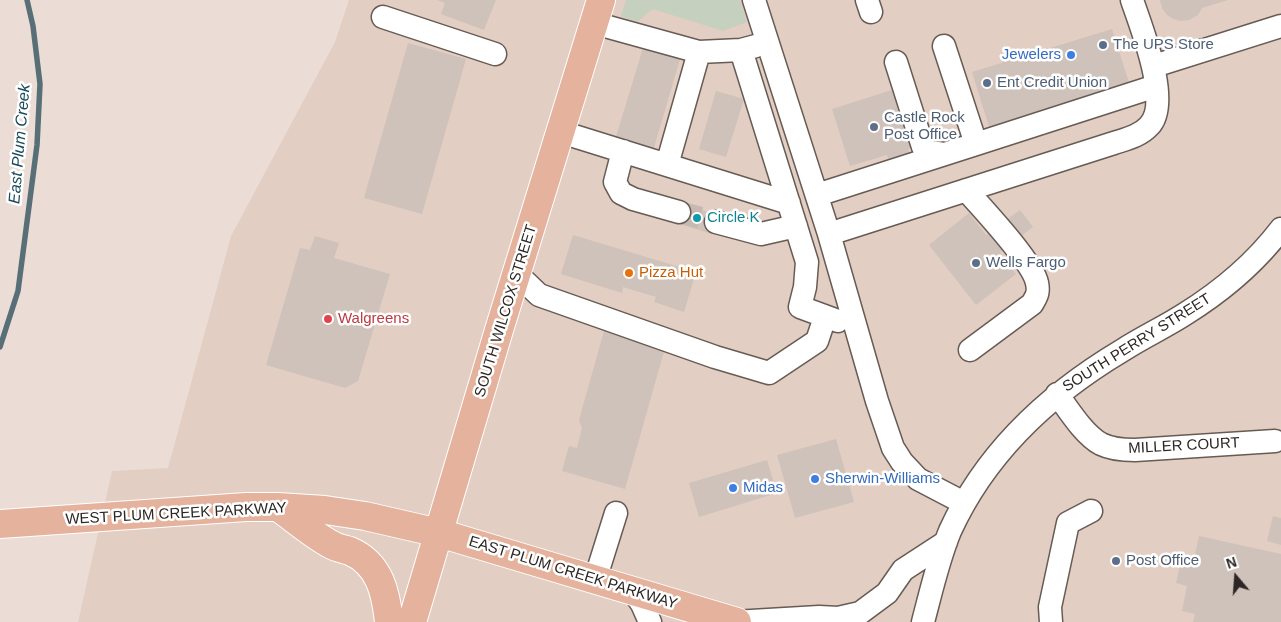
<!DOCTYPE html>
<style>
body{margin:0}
#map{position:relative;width:1281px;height:622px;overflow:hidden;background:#ebddd5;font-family:Arial,sans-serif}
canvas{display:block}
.north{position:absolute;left:1211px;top:552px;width:50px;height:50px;-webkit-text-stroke:4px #fff;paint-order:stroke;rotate:342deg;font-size:14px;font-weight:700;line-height:20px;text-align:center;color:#2c2724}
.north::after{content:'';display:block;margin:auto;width:18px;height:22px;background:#2c2724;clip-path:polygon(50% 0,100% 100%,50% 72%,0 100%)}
</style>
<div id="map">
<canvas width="1281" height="622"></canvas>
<div class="north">N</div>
</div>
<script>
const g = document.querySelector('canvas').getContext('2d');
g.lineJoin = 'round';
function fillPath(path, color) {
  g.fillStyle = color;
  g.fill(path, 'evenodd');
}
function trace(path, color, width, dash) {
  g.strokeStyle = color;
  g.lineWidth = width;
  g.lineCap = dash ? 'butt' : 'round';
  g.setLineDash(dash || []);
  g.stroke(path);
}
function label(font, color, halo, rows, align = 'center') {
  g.font = font + ' Arial,sans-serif';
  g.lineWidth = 5;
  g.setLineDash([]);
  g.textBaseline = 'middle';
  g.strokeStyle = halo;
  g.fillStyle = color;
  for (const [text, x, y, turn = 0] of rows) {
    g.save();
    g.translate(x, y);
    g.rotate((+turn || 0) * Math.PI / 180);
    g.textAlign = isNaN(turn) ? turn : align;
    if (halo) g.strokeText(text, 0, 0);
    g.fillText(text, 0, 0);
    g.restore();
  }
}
fillPath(new Path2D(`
 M349,0h932v622h-1203l34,-151 56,-3 63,-232 104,-194z`), '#e2cec2');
fillPath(new Path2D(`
 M626,0h114l7,22 -24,9 -70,-22 -16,13 -16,-6z`), '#c6d0bf');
trace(new Path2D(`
 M0,347l18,-56 19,-146 3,-61 -7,-58 -6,-26`), '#586f77', 5.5);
fillPath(new Path2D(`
 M437,0h59l-12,30 -43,-16 4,-11z
 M1160,0h68l-26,8 -4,7 -9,5 -8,1 -8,-2 -7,-5 -4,-6z
 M1112,29l18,57 -140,44 -18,-58z
 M408,43l58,16 -44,155 -58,-16z
 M643,48l37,11 -27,92 -38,-11z
 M898,88l19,57 -9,4 4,14 -20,7 -5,-15 -37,11 -18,-57z
 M716,91l28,8 -18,58 -27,-8z
 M682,204l36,11 -6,19 -36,-11z
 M1020,210l13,17 -33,25 16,22 -40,31 -47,-60 40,-32 17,22z
 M573,235l123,37 -12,40 -30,-10 2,-5 -33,-10 -1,6 -61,-19z
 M315,236l24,7 -5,15 56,16 -32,107 -13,7 -79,-23 34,-117 10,2z
 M604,331l61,17 -40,141 -63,-18 7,-25 8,2 5,-20 -3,-8z
 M836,439l18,63 -59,16 -18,-63z
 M767,460l10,33 -78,24 -10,-34z
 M1273,516l8,2v27l-14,-4z
 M1199,536l82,18v68h-88l2,-8 -13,-3 5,-25 -11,-3 5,-22 12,3z`), '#cfc2ba');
trace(new Path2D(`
 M679,212l37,10`), '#c5b9b2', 22, [22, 11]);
const minor = new Path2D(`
 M754,0l75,234 48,167 16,47 9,14 16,17 46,24
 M867,0l4,12
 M383,17l112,37
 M594,23l105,29 42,-2 15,-4
 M944,46l32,98 180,-58
 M741,50l66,212 -2,25 -5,20 38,14
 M896,62l27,85 7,5 14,2
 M1154,66l127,-40
 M561,132l228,71
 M623,151l-8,31 6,11 12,6 46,13
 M667,165l32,-113
 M966,190c16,18 67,72 71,93 2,9 0,13 -5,21l-62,46
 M817,195l159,-51
 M716,222l45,12 35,-8
 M829,234l285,-91c12,-4 26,-7 35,-17 23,-23 -8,-99 -17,-126
 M517,274l22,21 176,62 54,16 48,-32 8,-24
 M1057,394c11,15 27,41 44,50 10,5 22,6 34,6l140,-9
 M595,580l21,-67
 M633,591l9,13 8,18
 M734,622l85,-5 19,1 22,-5 27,-20 16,-23 43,-28
 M923,622c8,-30 15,-62 27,-91 36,-79 99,-137 173,-181 20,-13 42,-23 62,-36 37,-23 70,-51 96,-85
 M1051,622l-1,-15 18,-84 23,-12`);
const major = new Path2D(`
 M278,507c17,12 35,28 54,38 5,3 12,4 18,6 30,13 36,42 39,71
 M0,524l246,-17h32l47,3 40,6 74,17 298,89
 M412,622l87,-292 102,-330`);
trace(minor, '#675b54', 25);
trace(major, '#fff', 30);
trace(minor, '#fff', 22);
trace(major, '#e5b39d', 28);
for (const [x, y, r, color] of [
 [1103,45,5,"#5c6f8a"],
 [1071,55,5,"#3f7fe0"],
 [987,83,5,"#5c6f8a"],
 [874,127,5,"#5c6f8a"],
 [697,218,5,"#0f9aa8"],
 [976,263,5,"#5c6f8a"],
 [629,273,5,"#e8710a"],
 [328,319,5,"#e0444e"],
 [815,479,5,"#3f7fe0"],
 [733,488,5,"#3f7fe0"],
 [1116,561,5,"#5c6f8a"]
]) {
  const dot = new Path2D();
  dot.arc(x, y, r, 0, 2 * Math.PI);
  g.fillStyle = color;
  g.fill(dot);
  trace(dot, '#fff', 2);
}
label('15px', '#4e5e75', '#fff', [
 ["The UPS Store",1113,45],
 ["Ent Credit Union",997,83],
 ["Castle Rock",884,118],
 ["Post Office",884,135],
 ["Wells Fargo",986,263],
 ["Post Office",1126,561]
], 'left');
label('15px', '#366cbe', '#fff', [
 ["Jewelers",1061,55,"right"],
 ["Sherwin-Williams",825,479],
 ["Midas",743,488]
], 'left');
label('15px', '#0d838f', '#fff', [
 ["Circle K",707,218]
], 'left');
label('15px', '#c56008', '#fff', [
 ["Pizza Hut",639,273]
], 'left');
label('15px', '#2c2724', '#fff', [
 ["SOUTH WILCOX STREET",506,311,-73],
 ["SOUTH PERRY STREET",1137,343,-32],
 ["MILLER COURT",1184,446,-3],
 ["WEST PLUM CREEK PARKWAY",176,514,-3],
 ["EAST PLUM CREEK PARKWAY",573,573,17]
]);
label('15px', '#be3a42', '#fff', [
 ["Walgreens",338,319]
], 'left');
label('italic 16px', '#174a59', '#fff', [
 ["East Plum Creek",20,144,-85]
]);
</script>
